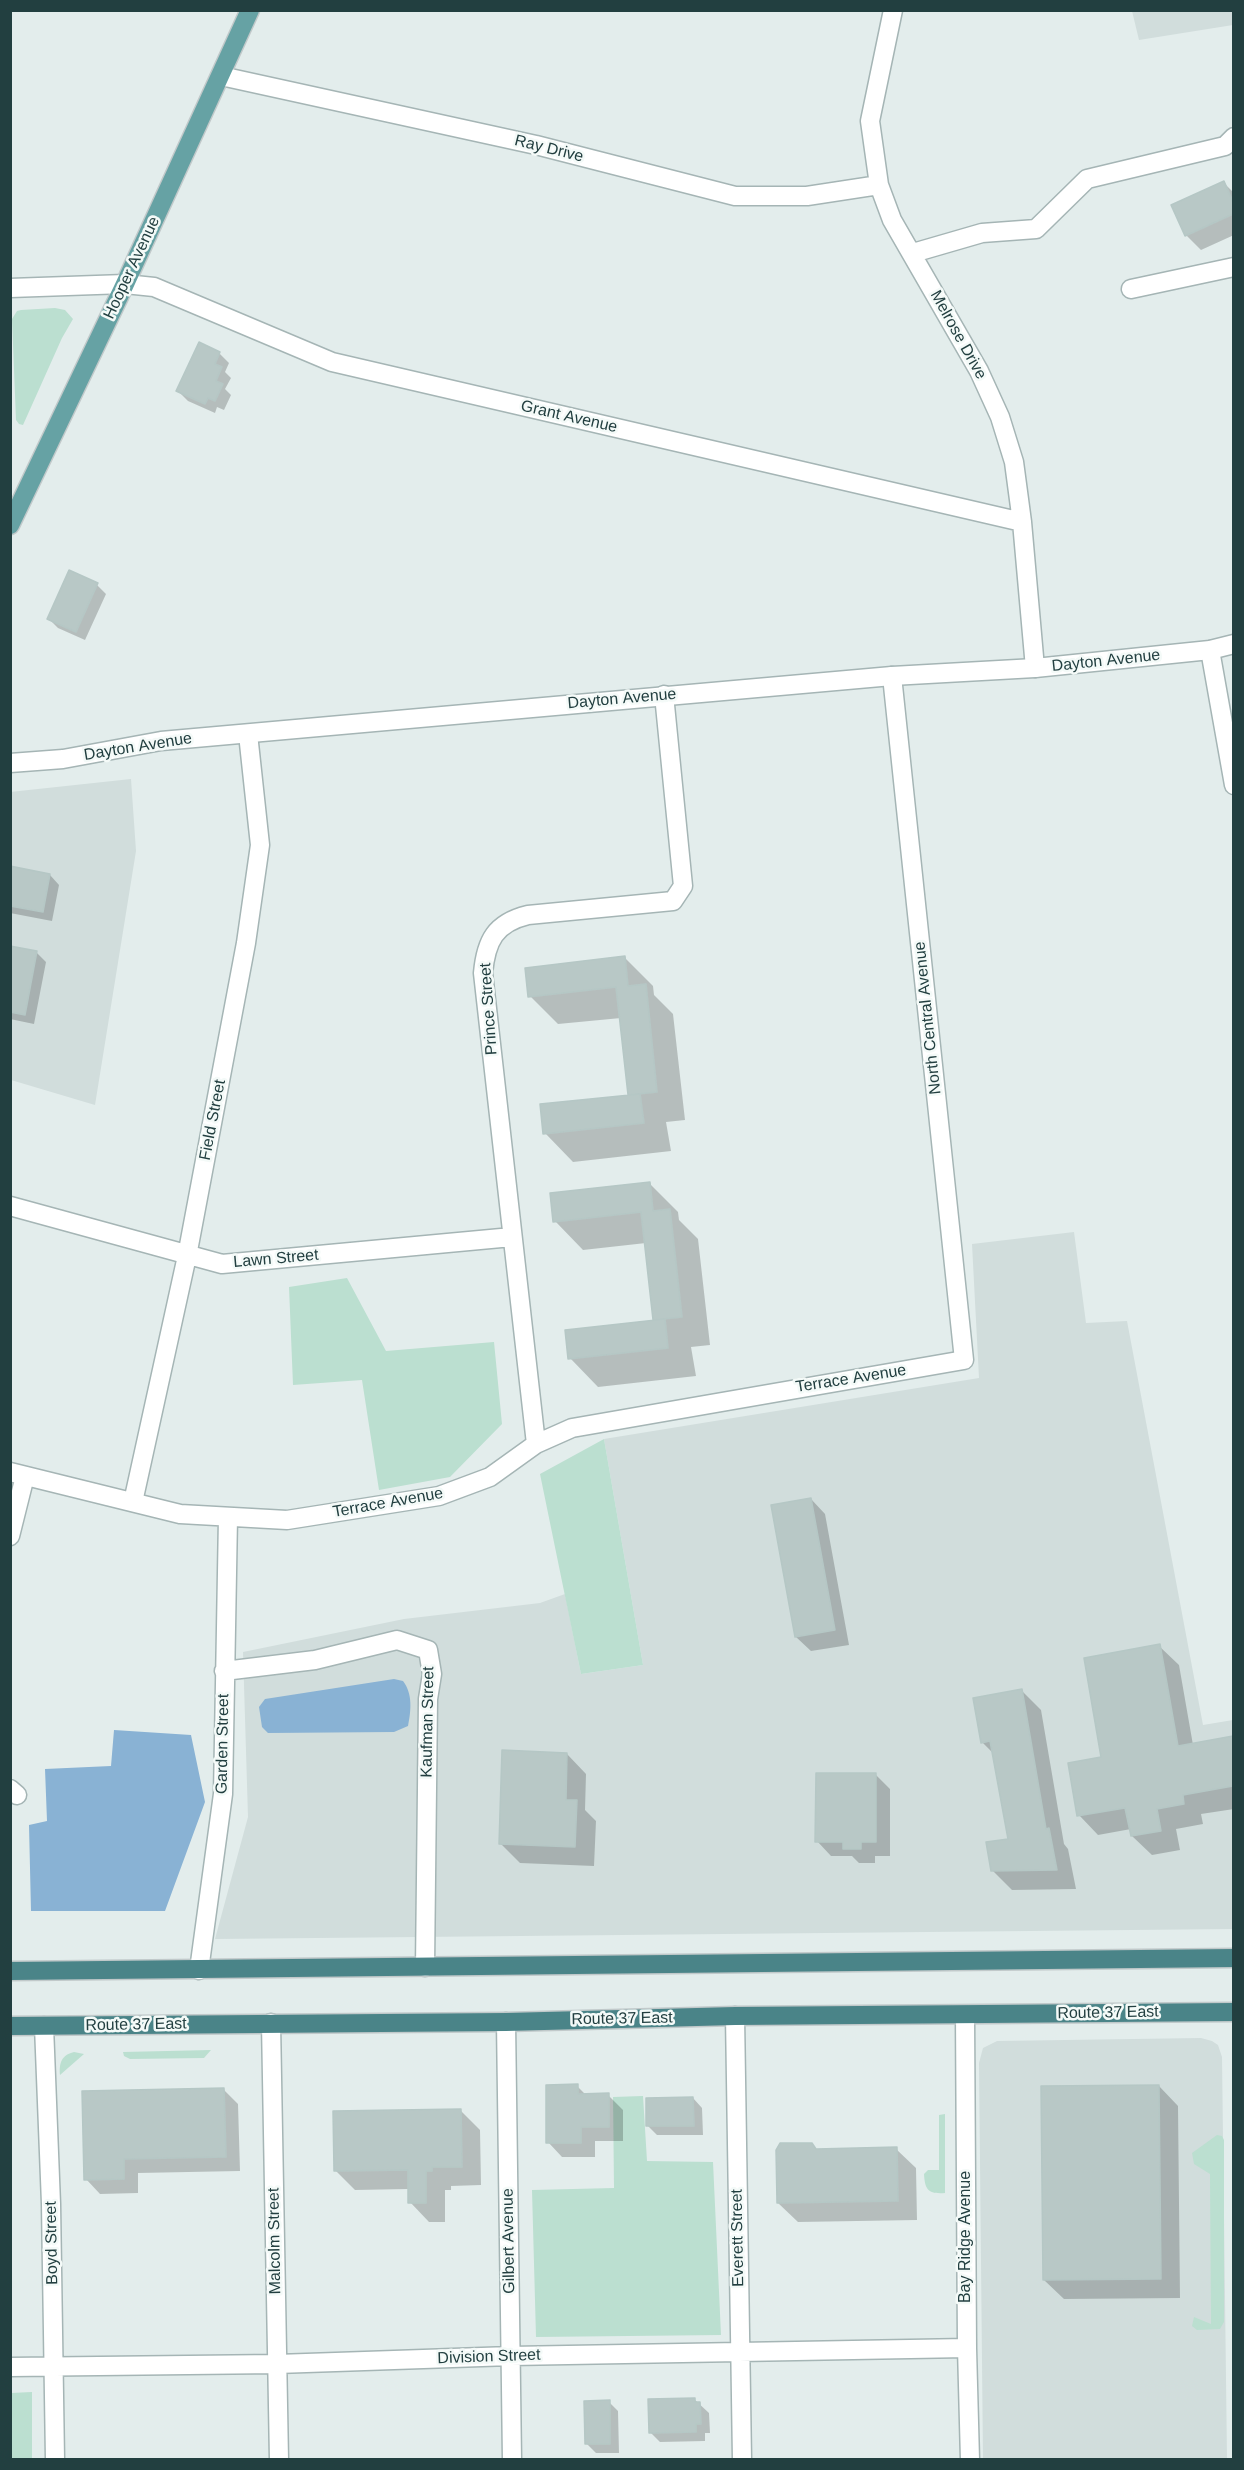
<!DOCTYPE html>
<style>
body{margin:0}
#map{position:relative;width:1244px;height:2470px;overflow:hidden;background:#e3edec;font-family:Arial,sans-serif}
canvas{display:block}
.frame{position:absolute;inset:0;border:12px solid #223f40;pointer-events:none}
</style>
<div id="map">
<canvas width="1244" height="2470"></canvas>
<div class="frame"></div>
</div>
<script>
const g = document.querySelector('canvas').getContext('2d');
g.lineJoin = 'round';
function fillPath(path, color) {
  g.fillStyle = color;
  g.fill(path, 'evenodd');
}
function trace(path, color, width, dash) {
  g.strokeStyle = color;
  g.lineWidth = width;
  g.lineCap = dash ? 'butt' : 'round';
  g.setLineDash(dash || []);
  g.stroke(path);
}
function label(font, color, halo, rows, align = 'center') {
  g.font = font + ' Arial,sans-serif';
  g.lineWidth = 5;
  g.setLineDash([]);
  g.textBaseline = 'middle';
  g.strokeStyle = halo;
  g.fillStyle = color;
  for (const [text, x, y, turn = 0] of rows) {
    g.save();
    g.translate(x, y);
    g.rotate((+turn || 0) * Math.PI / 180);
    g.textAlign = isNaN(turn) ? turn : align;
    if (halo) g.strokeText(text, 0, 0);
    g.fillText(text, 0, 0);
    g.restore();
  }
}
fillPath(new Path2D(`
 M1132,11h101v14l-94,15z
 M131,779l5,72 -41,254 -84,-25 -1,-288z
 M1074,1232l12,91 41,-2 76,404 30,-5v209l-1018,10 33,-122 -5,-165 161,-33 136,-16 25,-9 16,80 62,-9 -39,-226 375,-61 -7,-134z
 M1201,2038l11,3 6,4 4,12 5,402 -244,1 -4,-397 4,-15 14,-7z`), '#d1dddc');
fillPath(new Path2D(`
 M55,308l10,2 8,9 -11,19 -39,87 -4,-1 -3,-4 -4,-101 5,-8 4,-1z
 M347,1278l39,73 108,-9 8,82 -52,53 -71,13 -17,-110 -69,5 -4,-98z
 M604,1439l39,226 -62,9 -41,-200z
 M211,2050l-7,8 -74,1 -6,-3 -1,-4z
 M74,2052l10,2 -24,21c-1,-11 1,-20 14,-23z
 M643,2096l4,65 66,1 8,173 -185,2 -4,-147 82,-2 -1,-91z
 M945,2114v79c-16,1 -20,-2 -21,-19l4,-4h11v-55z
 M1217,2135l5,1 2,4v182l-4,7 -23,1 -5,-4 2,-9 17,7 -1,-150 -16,-10 -2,-11z
 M32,2392v67h-21v-66z`), '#bbdfd0');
fillPath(new Path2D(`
 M394,1679l9,2c10,13 8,30 5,45l-14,6 -126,1 -6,-6 -3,-20 6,-8z
 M114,1730l77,5 14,67 -40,109h-134l-2,-86 18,-4 -2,-52 66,-3z`), '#89b2d4');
fillPath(new Path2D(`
 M1224,183l10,10v42l-33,15 -15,-15z
 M219,353l10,10 -4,9 6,6 -6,11 6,6 -7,15 -7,-3 -2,6 -27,-12 -10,-10z
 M97,585l9,9 -21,46 -27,-12 -9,-9z
 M10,868l40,7 9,10 -7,36 -42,-8z
 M10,947l26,5 10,10 -12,62 -24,-5z
 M625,958l28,28 1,9 19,19 12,106 -19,2 5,29 -98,11 -28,-29 86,-37 -10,-78 -63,6 -28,-28z
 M649,1183l29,29 1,8 19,19 12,106 -19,2 5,29 -98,11 -28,-29 86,-37 -2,-2 -8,-76 -63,7 -28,-29z
 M811,1499l14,15 24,131 -38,6 -15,-14z
 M1159,1646l20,19 14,80 41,-7v71l-33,5 2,10 -27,5 4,21 -28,5 -20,-19 -1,-7 -33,6 -19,-20 24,-57z
 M1022,1691l19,19 23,134 4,5 8,40 -64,1 -20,-20 18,-30 -16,-86 -12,-12z
 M567,1754l19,20 -1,36 11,11 -2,45 -74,-3 -20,-20z
 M875,1774l15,15v67h-15v7h-16l-7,-7h-21l-14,-15z
 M577,2086l9,9h22l15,15v31h-28v16h-33l-14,-15z
 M1159,2086l19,20 2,192 -116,1 -20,-19z
 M224,2090l14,14 2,67 -102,2v20l-38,1 -14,-15z
 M693,2098l9,10 1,27h-46l-9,-9z
 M460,2110l20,20 1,55 -30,1v4h-6v32h-16l-19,-20 -1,-13 -54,1 -19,-19z
 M811,2144l6,6 79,-1 20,19 1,52 -119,2 -20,-19z
 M695,2400l14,13 1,20h-5v8l-45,1 -10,-10z
 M609,2402l9,9 1,42h-23l-10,-10z`), '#0003');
const building = new Path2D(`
 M1224,181l9,21v12l-48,22 -14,-31z
 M199,342l21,10 -5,12 7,3 -6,14 7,3 -8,17 -7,-3 -3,6 -29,-13z
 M69,570l29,13 -22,49 -29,-13z
 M10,866l40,8 -7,38 -33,-6z
 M10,946l27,5 -12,64 -15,-3z
 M625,956l3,30 18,-2 11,108 -29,3 -12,-108 -88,10 -3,-29z
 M640,1094l4,29 -101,11 -3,-30z
 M650,1182l3,29 17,-2 12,108 -29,3 -12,-108 -88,10 -3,-29z
 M665,1319l3,29 -100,11 -3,-29z
 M811,1498l24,132 -40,7 -24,-132z
 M1160,1644l18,102 55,-10v50l-50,9 1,9 -27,5 4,22 -30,5 -6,-28 -48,8 -9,-53 33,-6 -17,-99z
 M1022,1689l24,140 3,-1 8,42 -66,1 -5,-29 22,-3 -18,-98 -9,2 -8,-45z
 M502,1750l65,3 -1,47h11l-2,47 -76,-3z
 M816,1773h60v69h-15v7h-18v-7h-28z
 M578,2084v10l31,-1v34h-28v16h-35v-58z
 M1159,2085l2,194 -118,1 -2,-194z
 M224,2088l2,69 -102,2v20l-40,1 -2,-89z
 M693,2097l1,29h-48v-28z
 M461,2109l1,58h-30v4h-6v32h-18v-33l-74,1 -1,-60z
 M780,2143h32l4,6 81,-2 1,54 -121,2 -1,-53z
 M695,2398v4h5l1,22h-5v8l-47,1 -1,-34z
 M610,2400v44h-25l-1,-43z`);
fillPath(building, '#b8c8c6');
trace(building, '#b5c7c5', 1.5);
const minor = new Path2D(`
 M893,10l-23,111 9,64 13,35 87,151 21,46 14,45 8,60 13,146
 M221,76l315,69 199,51h72l72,-11
 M913,253l69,-20 54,-4 51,-50 138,-33 9,-9
 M10,288l115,-4 29,3 178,75 690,160
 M1131,289l103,-22
 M1210,650l24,135
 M10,1206l212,58 290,-27
 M536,1444l-53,-471c3,-32 12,-50 45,-58l145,-14 10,-15 -19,-191
 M10,1472l170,42 107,6 152,-24 51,-19 46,-33 36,-16 392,-68 -72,-684
 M133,1502l54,-246 59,-313 14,-98 -12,-111
 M10,1536l15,-60
 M224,1671l91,-11 82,-20 31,10 4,24 -4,25 -3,268
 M10,1789l7,6
 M199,1970l24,-176 5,-277
 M965,2015l2,333 3,112
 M735,2016l7,444
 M506,2022l6,438
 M271,2023l8,437
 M44,2026l7,178 4,256
 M10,2367l267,-3 234,-8 456,-8`);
const tertiary = new Path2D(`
 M10,763l53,-4 98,-18 731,-65 143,-8 175,-18 24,-6`);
const primary = new Path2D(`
 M10,525l115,-241 125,-274`);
const trunk = new Path2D(`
 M10,1971l1224,-13
 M10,2026l496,-4 229,-6 499,-4`);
trace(minor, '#a5b5b5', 21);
trace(tertiary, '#a5b5b5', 21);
trace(primary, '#c1c9ca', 21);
trace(trunk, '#c1c9ca', 21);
trace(minor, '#fff', 18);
trace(tertiary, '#fff', 18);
trace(primary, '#66a2a4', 18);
trace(trunk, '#4a8488', 18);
label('16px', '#223f40', '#f4faf8', [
 ["Ray Drive",549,149,14],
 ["Hooper Avenue",132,268,-65],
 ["Melrose Drive",958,335,61],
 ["Grant Avenue",569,417,13],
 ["Dayton Avenue",1106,661,-6],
 ["Dayton Avenue",622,699,-5],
 ["Dayton Avenue",138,747,-9],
 ["Prince Street",489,1009,-94],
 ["North Central Avenue",928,1018,-96],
 ["Field Street",213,1120,-79],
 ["Lawn Street",276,1259,-5],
 ["Terrace Avenue",851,1379,-9],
 ["Terrace Avenue",388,1503,-10],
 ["Kaufman Street",428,1722,-89],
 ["Garden Street",223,1744,-89],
 ["Route 37 East",1108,2013,-1],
 ["Route 37 East",622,2019,-1],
 ["Route 37 East",136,2025,-1],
 ["Bay Ridge Avenue",966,2237,-90],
 ["Everett Street",738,2238,-91],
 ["Malcolm Street",275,2241,-91],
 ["Gilbert Avenue",509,2241,-91],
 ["Boyd Street",52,2243,-91],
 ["Division Street",489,2357,-2]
]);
</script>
